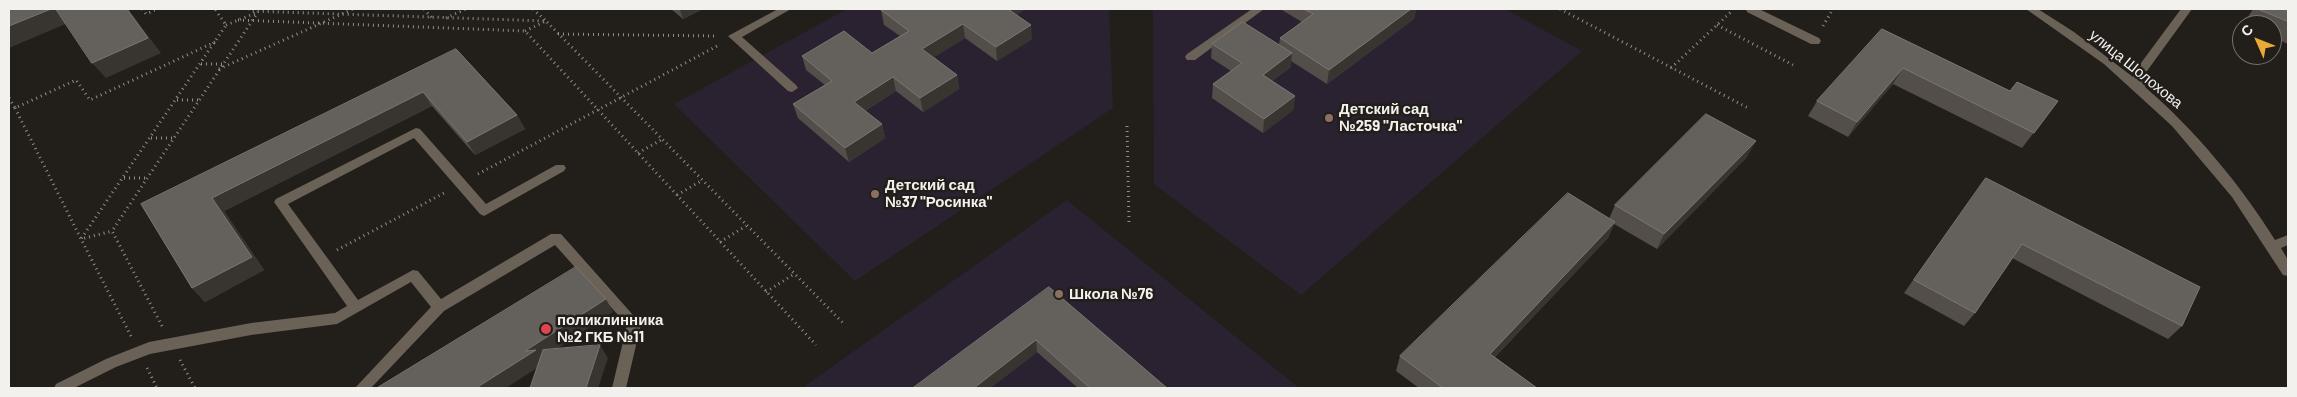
<!DOCTYPE html>
<meta charset="utf-8">
<style>
body{margin:0}
#map{position:relative;width:2297px;height:397px;overflow:hidden;background:#221e1a;font-family:Barlow,sans-serif}
canvas{display:block}
.frame{position:absolute;inset:0;border:10px solid #f3f1ee;pointer-events:none}
.north{position:absolute;left:2232px;top:15px;width:50px;height:50px;box-sizing:border-box;background:#221e1a;border:1px solid #76726f;border-radius:50%;rotate:314deg;font-size:14px;font-weight:700;line-height:20px;text-align:center;color:#f3f1ee}
.north::after{content:'';display:block;margin:auto;width:18px;height:22px;background:#e9ab38;clip-path:polygon(50% 0,100% 100%,50% 72%,0 100%)}
</style>
<div id="map">
<canvas width="2297" height="397"></canvas>
<div class="frame"></div>
<div class="north">С</div>
</div>
<script>
const g = document.querySelector('canvas').getContext('2d');
g.lineJoin = 'round';
function fillPath(path, color) {
  g.fillStyle = color;
  g.fill(path, 'evenodd');
}
function trace(path, color, width, dash) {
  g.strokeStyle = color;
  g.lineWidth = width;
  g.lineCap = dash ? 'butt' : 'round';
  g.setLineDash(dash || []);
  g.stroke(path);
}
function label(font, color, halo, rows, align = 'center') {
  g.font = font + ' Barlow,sans-serif';
  g.lineWidth = 5;
  g.setLineDash([]);
  g.textBaseline = 'middle';
  g.strokeStyle = halo;
  g.fillStyle = color;
  for (const [text, x, y, turn = 0] of rows) {
    g.save();
    g.translate(x, y);
    g.rotate((+turn || 0) * Math.PI / 180);
    g.textAlign = isNaN(turn) ? turn : align;
    if (halo) g.strokeText(text, 0, 0);
    g.fillText(text, 0, 0);
    g.restore();
  }
}
fillPath(new Path2D(`
 M847,9h262l4,99 -258,173 -181,-177z
 M1153,9h352l77,42 -281,244 -147,-111z
 M1067,200l232,188h-497z`), '#2b2231');
trace(new Path2D(`
 M142,9l4,5 11,-5
 M249,9l1,2 296,10 298,303
 M424,9l9,10
 M1560,9l190,100
 M446,18l20,-9
 M238,20l287,11 291,314
 M226,25l30,-12
 M1717,25l76,40
 M1823,26l10,-17
 M525,31l21,-10 -13,-12
 M558,34l158,2
 M201,64h21
 M1671,68l62,-58
 M219,69l134,-60
 M9,98l6,10 61,-28 14,20 125,-58
 M177,100h22
 M15,108l66,131 31,-8
 M1127,126l2,96
 M151,138h23
 M638,153l23,-13
 M478,174l241,-129
 M124,178h23
 M677,195l24,-14
 M720,242l26,-16
 M337,250l107,-57
 M766,292l28,-18
 M162,326l-50,-95 146,-219
 M131,336l-50,-97 145,-214 -11,-16
 M180,360l15,28
 M147,368l10,20`), '#918e8b', 3, [1, 4]);
fillPath(new Path2D(`
 M778,9h13l-49,28 54,48 2,3 -6,4 -4,-1 -60,-55z
 M1252,9h12l-69,51h-8l-2,-3 2,-3z
 M1746,9h13l60,29 2,3 -2,3h-8l-64,-32z
 M416,128l4,1 66,75 70,-39h8l2,3 -2,3 -80,45 -4,-2 -66,-76 -126,66 70,96 55,-30 5,1 23,28 110,-65h10l80,90 -15,64h-14l15,-63 -72,-80 -111,66 -73,77h-16l76,-81 -20,-25 -74,42 -86,11 -101,19 -34,13 -42,21h-20l2,-4 50,-25 43,-17 102,-19 84,-10 12,-7 -73,-104 2,-3z`), '#6b6257');
fillPath(new Path2D(`
 M2026,9h12l36,23 59,45 5,-10 43,-58h11l-45,62 -2,16c50,43 95,97 130,153l13,-5v10l-7,3 7,12v16l-5,-1 -51,-78 -60,-71 -68,-62z`), '#6b6257');
fillPath(new Path2D(`
 M671,9h32l-20,10z
 M1282,9h134l-2,10 -87,65 -36,-23v6l-19,14 23,15 -2,14 -30,23 -51,-35 1,-14 18,-13 -20,-13 1,-14h67l1,-6 22,-16 -20,-12z
 M2253,9h35v35l-16,-7v-12h-29z
 M881,10l135,5 16,24 -35,22 -32,-23 -31,19 23,18 2,14 -36,23 -27,-21 -31,20 17,13 3,14 -36,24 -51,-44 -5,-14 32,-19 -19,-15 -4,-14 70,-3 28,-17 -16,-11z
 M1882,29l128,62 48,10 -36,47 -129,-64 -45,53 -40,-21 9,-15z
 M456,49l61,66 8,14 -50,26 -43,-49 -208,105 40,59 -59,32 -13,-14 -51,-84z
 M1747,157l-90,92 -43,-25 -6,14 -113,119 42,31h-118l-23,-17 4,-15 209,-137 6,-14z
 M1986,178l196,148 -14,13 -156,-81 -37,55 -11,13 -60,-33z
 M1049,287l118,101h-89l-41,-36 -47,36z`), '#534e4a');
fillPath(new Path2D(`
 M51,9h5l12,14 -59,25v-22z
 M127,9h1l33,44 -55,25 -14,-15z
 M682,9h21l-20,10 -3,-9z
 M1005,9h21l-19,12z
 M1411,9h5l-2,10 -87,65 2,-14z
 M963,24l2,14 -40,25 -3,-14z
 M1031,25l1,14 -35,22 -1,-14z
 M1292,53l-1,14 -30,22 2,-14z
 M1903,68l-10,16 -45,53 9,-15z
 M957,75l2,14 -36,23 -3,-14z
 M893,77l3,14 -39,25 -3,-14z
 M423,92l9,14 -208,105 40,59 -59,32 -13,-14 20,-90z
 M1295,96l-2,14 -30,23 1,-14z
 M517,115l8,14 -50,26 -8,-13z
 M882,124l3,14 -36,24 -4,-14z
 M1756,141l-9,16 -90,92 7,-15z
 M1615,222l-7,16 -124,130 6,-14z
 M606,299l7,13 -71,47 3,4 -39,25h-30l49,-37z
 M1036,340l1,12 -47,36h-16z
 M600,345l8,13 -10,30h-12z`), '#383430');
const building = new Path2D(`
 M9,9h42l-42,17z
 M56,9h71l21,29 -56,25z
 M884,9h124l23,16 -35,22 -33,-23 -41,25 35,26 -37,23 -27,-21 -39,25 28,22 -37,24 -52,-44 39,-23 -30,-25 42,-25 28,22 37,-22 -28,-21z
 M1304,9h107l-82,61 -49,-32 33,-24z
 M2258,9h30v12z
 M1243,22l49,31 -29,22 32,21 -31,23 -51,-35 29,-21 -30,-19z
 M1882,29l128,62 7,-9 41,19 -24,32 -131,-65 -46,54 -40,-21z
 M456,49l61,66 -50,27 -44,-50 -211,106 40,59 -60,31 -51,-84z
 M1706,114l50,27 -92,93 -49,-29z
 M1986,178l214,109 -18,39 -160,-82 -47,69 -61,-33z
 M1568,193l47,29 -125,132 47,34h-94l-43,-32z
 M576,267l30,32 -81,52 11,-1 -60,38h-99z
 M1049,287l118,101h-77l-54,-48 -62,48h-61z
 M600,345l-14,43h-56l13,-38z`);
fillPath(building, '#64605c');
trace(building, '#7b7673', 1);
for (const [x, y, r, color] of [
 [1329,118,5,"#8d6e63"],
 [875,194,5,"#8d6e63"],
 [1059,294,5,"#8d6e63"],
 [546,329,6,"#e0444e"]
]) {
  const dot = new Path2D();
  dot.arc(x, y, r, 0, 2 * Math.PI);
  g.fillStyle = color;
  g.fill(dot);
  trace(dot, '#221e1a', 2);
}
label('15px', '#f3f1ee', '#221e1a', [
 ["улица Шолохова",2136,69,39]
]);
label('bold 15px', '#f3f1ee', '#221e1a', [
 ["Детский сад",1339,109],
 ["№259 \"Ласточка\"",1339,126],
 ["Детский сад",885,185],
 ["№37 \"Росинка\"",885,202],
 ["Школа №76",1069,294],
 ["поликлинника",557,320],
 ["№2 ГКБ №11",557,337]
], 'left');
</script>
